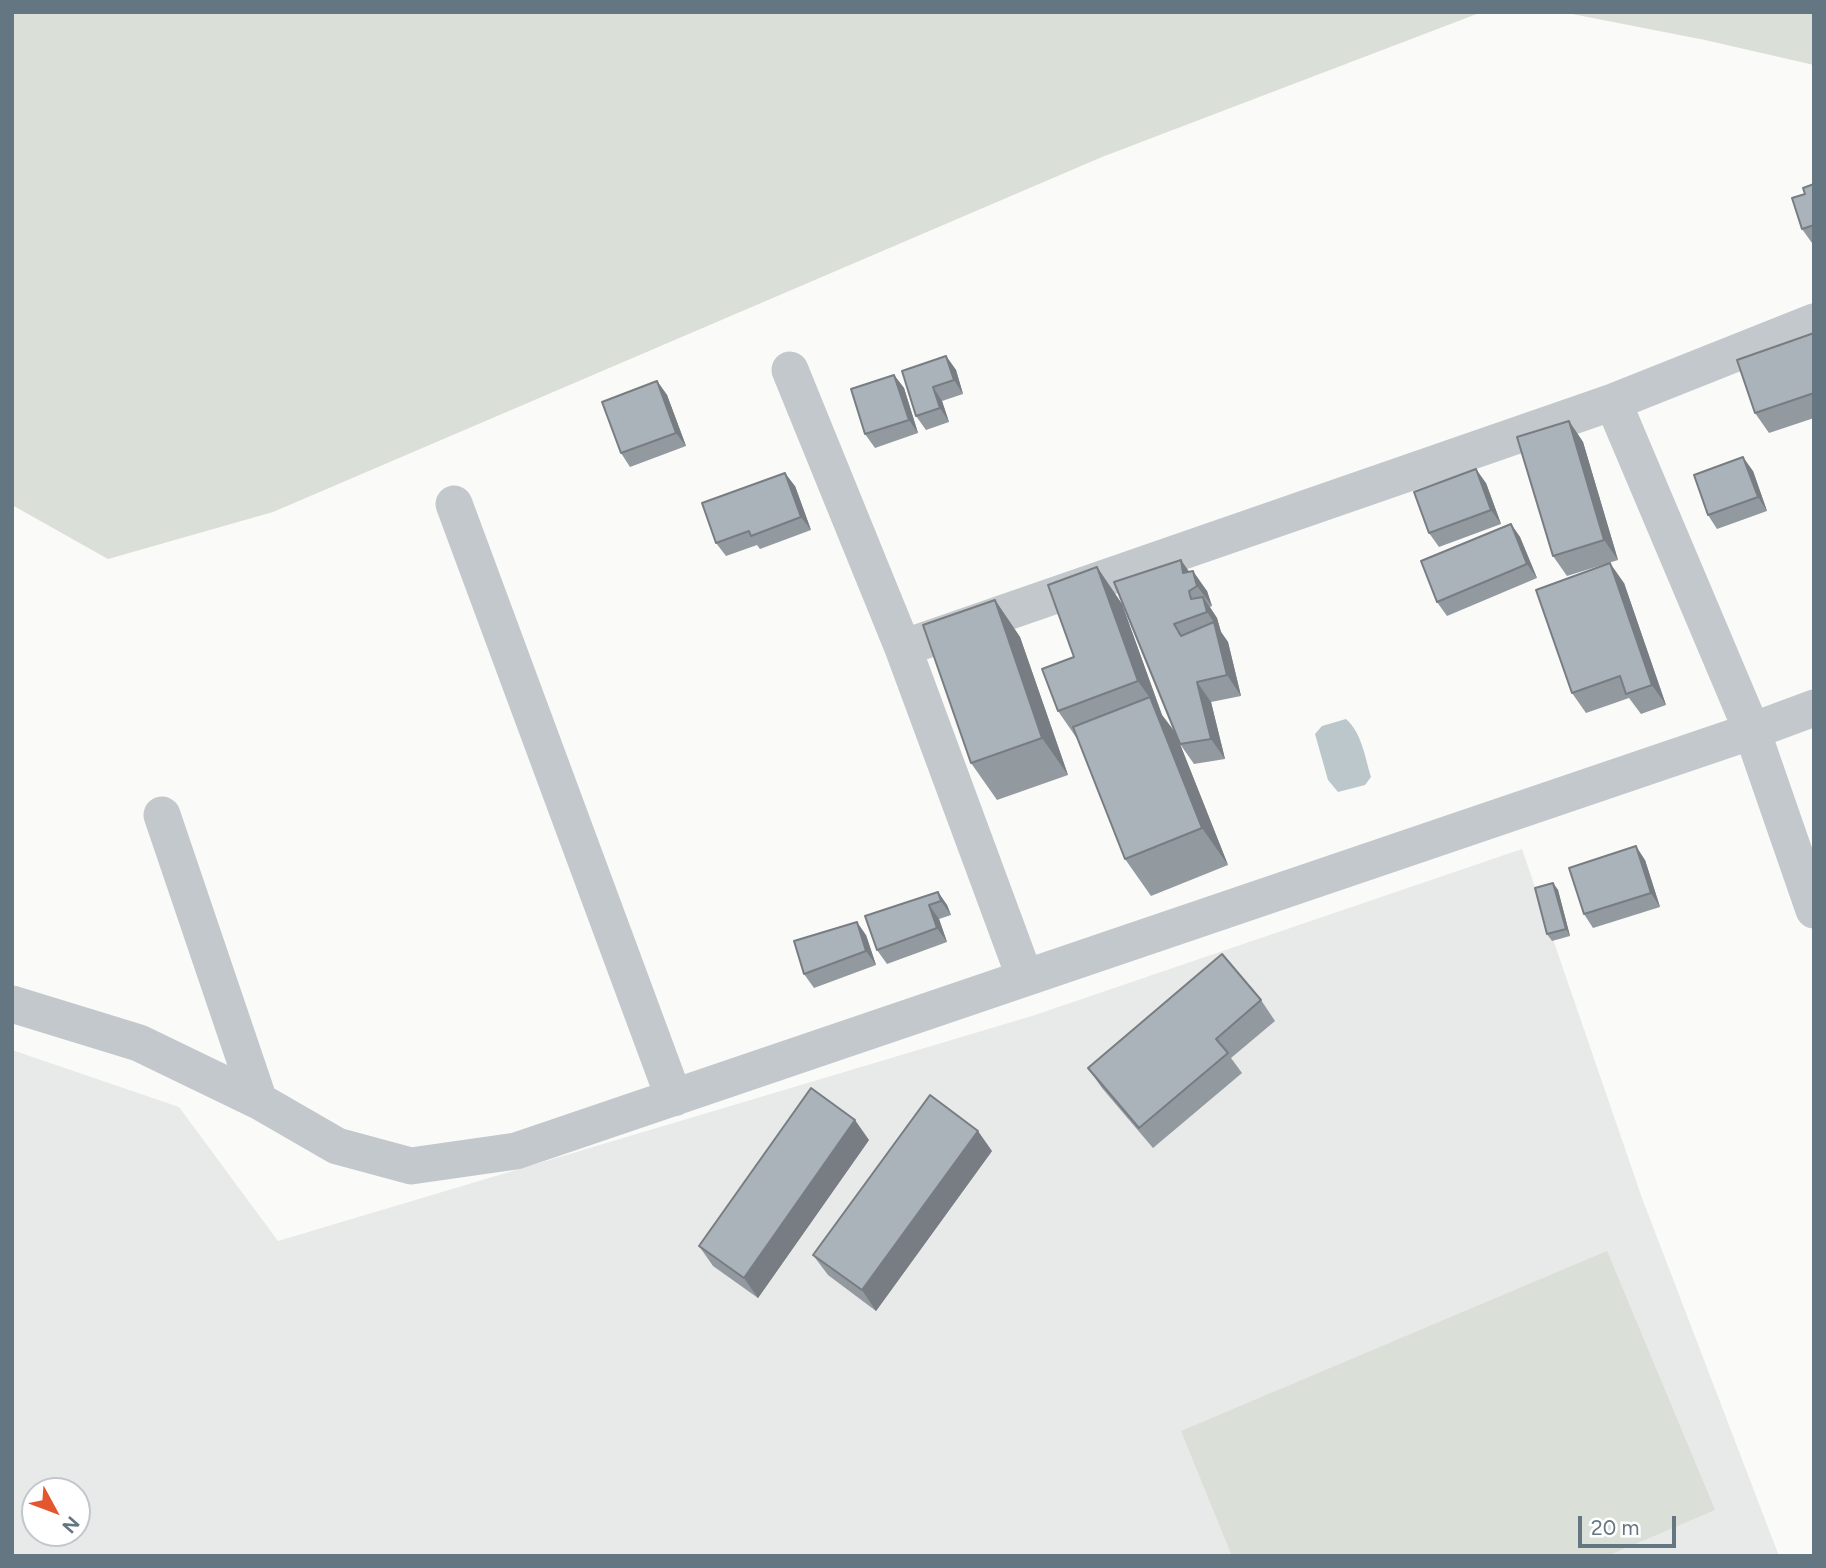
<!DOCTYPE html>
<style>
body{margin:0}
#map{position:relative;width:1826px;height:1568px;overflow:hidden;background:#fafaf8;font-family:Figtree,sans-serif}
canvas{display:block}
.frame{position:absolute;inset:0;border:14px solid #657683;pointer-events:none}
.north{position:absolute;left:21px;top:1477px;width:70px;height:70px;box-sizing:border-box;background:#fff;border:2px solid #c1c8cd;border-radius:50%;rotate:131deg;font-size:19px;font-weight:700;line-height:28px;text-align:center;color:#657683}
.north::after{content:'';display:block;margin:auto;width:24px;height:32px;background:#e4572e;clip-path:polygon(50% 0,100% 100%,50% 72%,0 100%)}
.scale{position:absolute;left:1578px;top:1516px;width:98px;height:32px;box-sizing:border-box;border:4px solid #657683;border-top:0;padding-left:9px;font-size:21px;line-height:24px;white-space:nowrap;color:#657683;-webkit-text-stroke:5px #fff;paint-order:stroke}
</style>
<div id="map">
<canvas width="1826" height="1568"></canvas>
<div class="frame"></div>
<div class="north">N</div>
<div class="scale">20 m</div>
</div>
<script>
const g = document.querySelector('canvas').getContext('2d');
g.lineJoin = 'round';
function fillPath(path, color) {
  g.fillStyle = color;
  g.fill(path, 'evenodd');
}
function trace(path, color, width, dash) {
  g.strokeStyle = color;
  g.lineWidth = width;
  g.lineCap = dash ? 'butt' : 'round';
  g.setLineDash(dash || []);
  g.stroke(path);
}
fillPath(new Path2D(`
 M1522,849l120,349 137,358h-1767v-506l167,57 99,134 754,-225zM35,1491h42v42h-42z`), '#e8e9e9');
fillPath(new Path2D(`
 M12,12h1470l-380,145 -829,355 -165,47 -96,-54z
 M1562,12h252v53l-109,-25z
 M1607,1251l108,259 -108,46h-375l-51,-125z`), '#dadfd7');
fillPath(new Path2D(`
 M1346,719c16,14 19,39 25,58l-6,8 -27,7 -10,-12 -13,-46 7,-8z`), '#bbc7cb');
trace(new Path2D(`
 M790,370l113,278 122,330
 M1613,402l139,329 62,179
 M454,504l220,594
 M903,648l710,-246 201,-80
 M162,815l97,286
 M12,1004l127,39 120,58 78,45 74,20 105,-15 1236,-420 62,-23`), '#c3c8cc', 37);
fillPath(new Path2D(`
 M1814,184v58l-2,1 -10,-14 3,-35z
 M1814,333v85l-45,15 -14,-20z
 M946,356l10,14 7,24 -21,7 7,21 -23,8 -10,-14z
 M894,375l10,13 14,45 -43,15 -10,-14z
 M657,381l10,14 19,51 -56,21 -9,-14z
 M1569,421l14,21 35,118 -51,16 -14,-20z
 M1753,471l14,40 -50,18 -9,-14z
 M1486,483l15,41 -62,23 -10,-14z
 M795,486l16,44 -51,19 -3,-4 -31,11 -10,-13z
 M1511,524l9,13 17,41 -90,38 -10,-14z
 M1097,567l25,37 40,111 14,18 -62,-151 75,-11 18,20 5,15 -2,1 7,11 4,14 7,10 13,54 -30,6 14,57 -31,5 -14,-20 48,121 -77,31 -26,-37 -47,-119 -20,-29 16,-54z
 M1624,583l42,122 -25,9 -12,-16 -43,15 -14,-20z
 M995,600l25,37 48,138 -71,25 -26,-37z
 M1645,860l15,47 -67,21 -9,-14z
 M1553,883l5,7 12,46 -18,5 -5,-7z
 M938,892l9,13 4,10 -12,4 8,23 -60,22 -10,-14z
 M866,935l10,30 -62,23 -10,-14z
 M1261,1000l14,21 -44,37 11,15 -89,75 -51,-60 -14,-20z
 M869,1140l-111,158 -45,-32 -14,-20z
 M992,1151l-116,160 -48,-36 -15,-20z`), '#929a9f');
fillPath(new Path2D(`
 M946,356l10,14 7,24 -9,-14z
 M894,375l10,13 14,45 -9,-13z
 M657,381l10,14 19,51 -10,-13z
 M933,387l9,14 7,21 -9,-14z
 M1569,421l14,21 35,118 -14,-20z
 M1743,457l10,14 14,40 -9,-14z
 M1476,469l10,14 15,41 -10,-14z
 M785,473l10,13 16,44 -10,-13z
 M1511,524l9,13 17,41 -10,-14z
 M1181,560l14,20 -12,-7z
 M1610,563l14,20 42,122 -14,-20z
 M1097,567l25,37 40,111 14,19 52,131 -26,-37 -50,-127 -14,-20z
 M1193,571l14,20 5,15 -15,-20z
 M1203,597l14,21 4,14 -14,-20z
 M995,600l25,37 48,138 -26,-37z
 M1214,622l14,20 13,54 -14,-21z
 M1197,682l14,20 14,57 -14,-20z
 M1636,846l9,14 15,47 -9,-14z
 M1553,883l5,7 12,46 -4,-7z
 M938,892l9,13 4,10 -10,-14z
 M929,905l10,14 8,23 -10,-14z
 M857,922l9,13 10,30 -10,-14z
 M855,1120l14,20 -111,158 -14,-20z
 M978,1131l14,20 -116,160 -14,-21z`), '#777d82');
const building = new Path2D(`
 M1814,184v41l-12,4 -10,-31 13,-4 -2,-6z
 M1814,333v60l-59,20 -18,-53z
 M946,356l8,24 -21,7 7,21 -24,8 -14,-45z
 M894,375l15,45 -44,14 -14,-45z
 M657,381l19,52 -55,20 -19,-51z
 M1569,421l35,119 -51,16 -36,-119z
 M1743,457l15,40 -50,18 -14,-40z
 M1476,469l15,41 -62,23 -15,-41z
 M785,473l16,44 -50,19 -2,-5 -33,12 -14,-40z
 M1511,524l16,40 -90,38 -16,-41z
 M1181,560l2,13 10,-2 4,15 -8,5 2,8 12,-2 4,15 -33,12 7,12 33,-14 13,53 -30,7 14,57 -31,5 -66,-162z
 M1610,563l42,122 -26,9 -6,-18 -48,17 -36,-103z
 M1097,567l41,114 -80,30 -16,-42 32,-12 -26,-72z
 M995,600l47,138 -71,25 -48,-138z
 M1150,697l52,131 -77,31 -52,-132z
 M1636,846l15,47 -67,21 -15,-46z
 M1553,883l13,46 -19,5 -12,-46z
 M938,892l3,9 -12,4 8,23 -60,22 -12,-34z
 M857,922l9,29 -62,23 -10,-33z
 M1222,954l39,46 -45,39 12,14 -89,75 -51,-60z
 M811,1088l44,32 -111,158 -45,-32z
 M930,1095l48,36 -116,159 -49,-35z`);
fillPath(building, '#aab3b9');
trace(building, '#777d82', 2);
</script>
